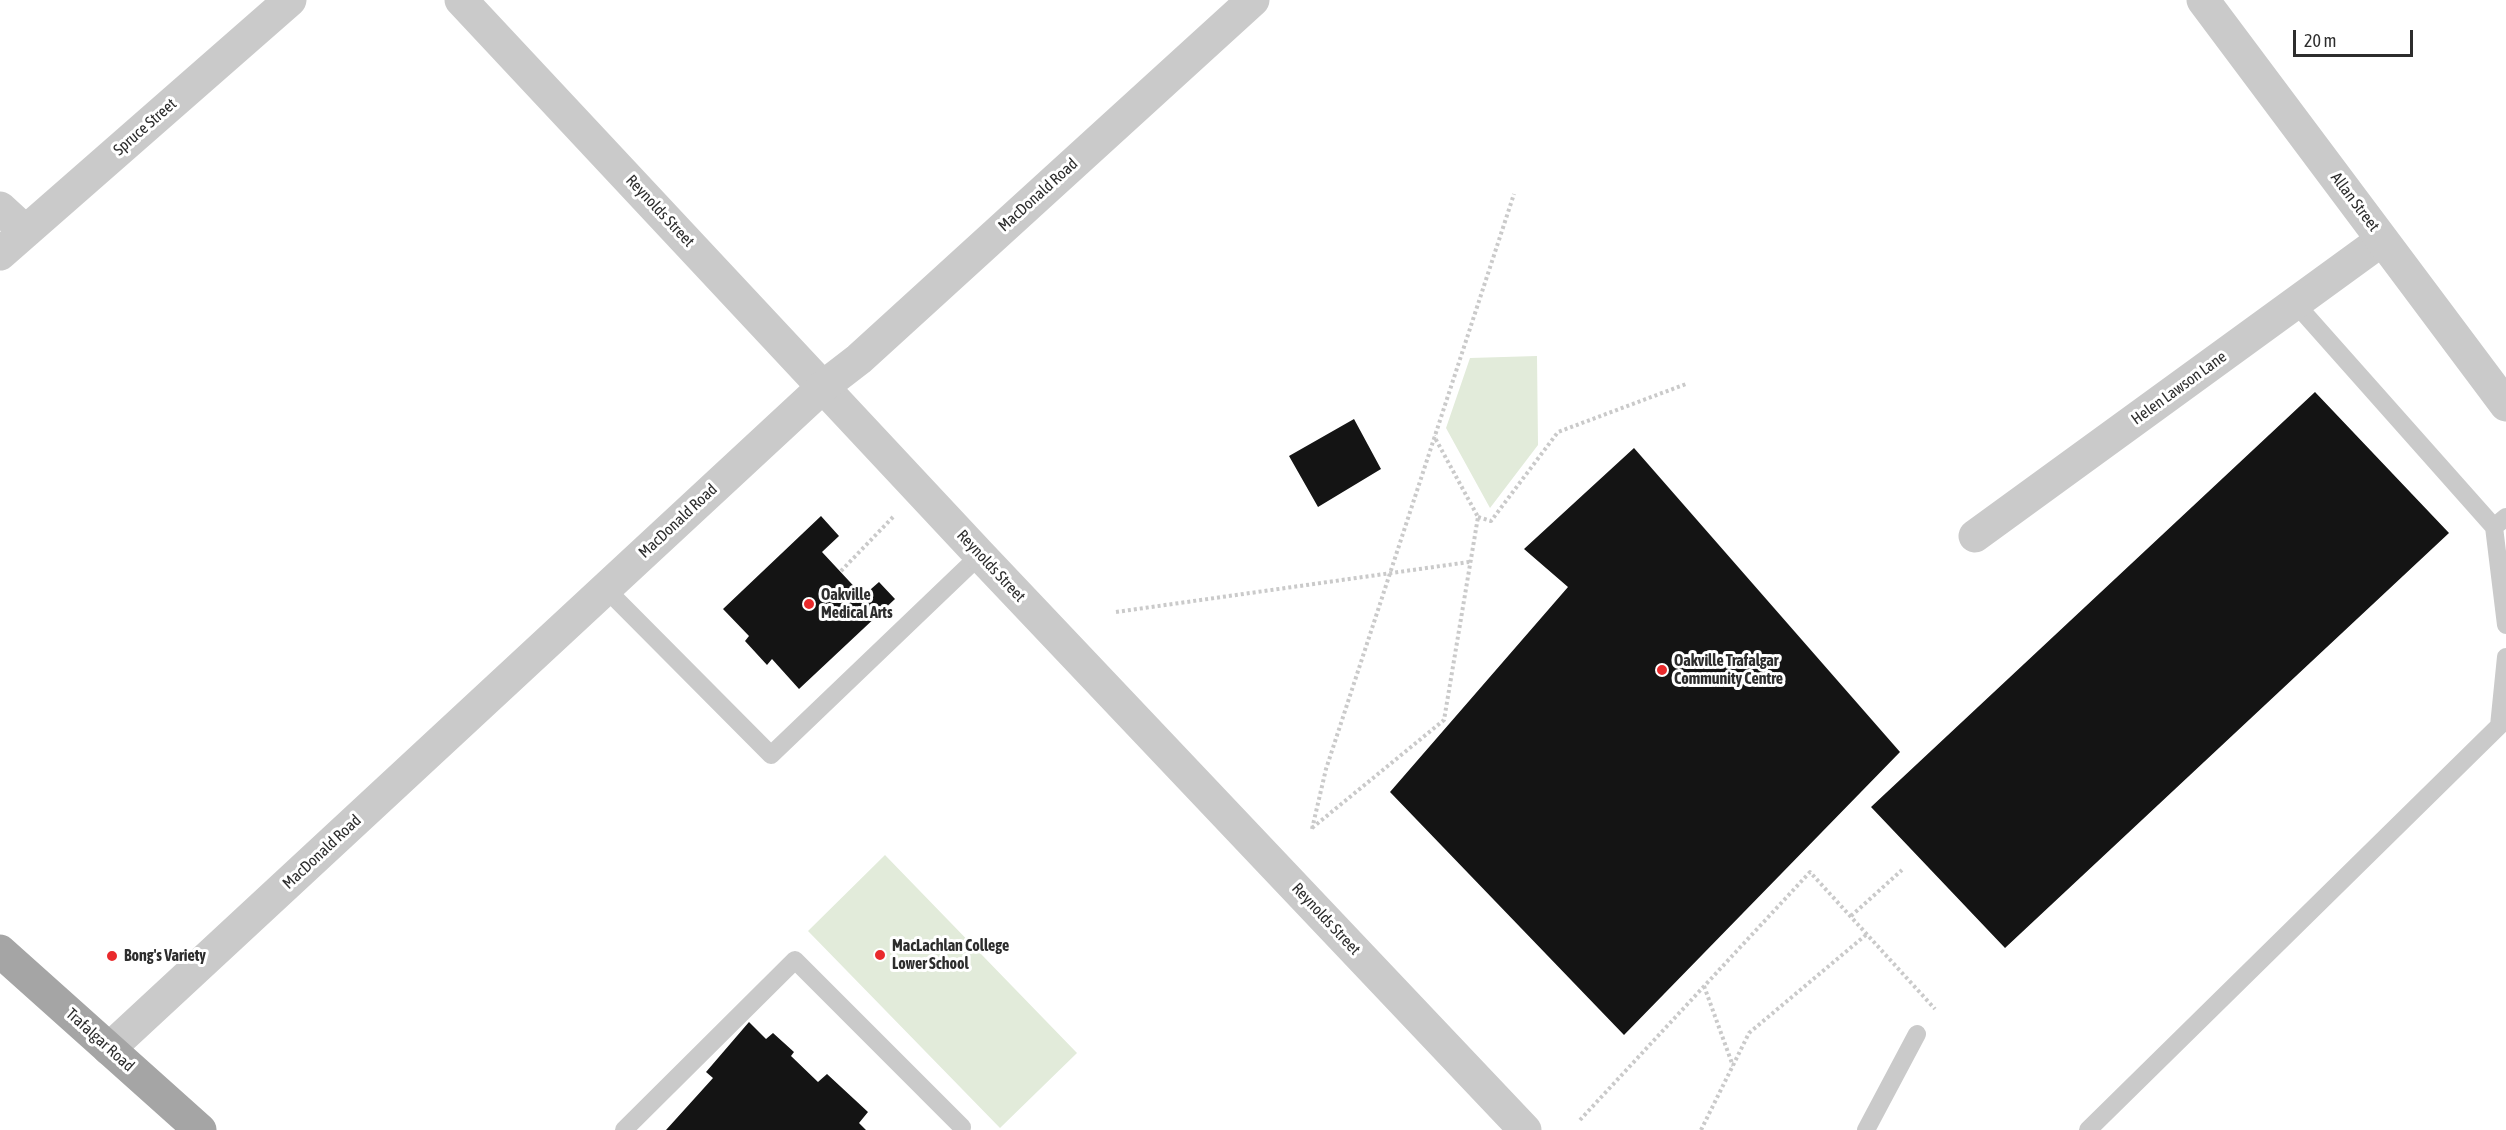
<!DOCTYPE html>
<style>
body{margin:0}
#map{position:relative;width:2506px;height:1130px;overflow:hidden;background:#fff;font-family:"Asap Condensed",sans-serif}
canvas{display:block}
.scale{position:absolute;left:2293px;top:30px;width:120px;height:27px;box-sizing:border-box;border:3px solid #2d2d2d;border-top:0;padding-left:8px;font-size:18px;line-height:21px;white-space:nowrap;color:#2d2d2d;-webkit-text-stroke:4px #fff;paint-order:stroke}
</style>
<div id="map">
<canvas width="2506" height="1130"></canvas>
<div class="scale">20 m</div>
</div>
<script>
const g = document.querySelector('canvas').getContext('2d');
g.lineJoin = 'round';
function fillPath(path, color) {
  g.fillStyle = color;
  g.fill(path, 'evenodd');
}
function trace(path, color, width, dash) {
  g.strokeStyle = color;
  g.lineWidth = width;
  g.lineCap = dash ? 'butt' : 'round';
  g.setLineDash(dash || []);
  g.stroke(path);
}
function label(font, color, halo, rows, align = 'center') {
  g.font = font + ' "Asap Condensed",sans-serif';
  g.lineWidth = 6;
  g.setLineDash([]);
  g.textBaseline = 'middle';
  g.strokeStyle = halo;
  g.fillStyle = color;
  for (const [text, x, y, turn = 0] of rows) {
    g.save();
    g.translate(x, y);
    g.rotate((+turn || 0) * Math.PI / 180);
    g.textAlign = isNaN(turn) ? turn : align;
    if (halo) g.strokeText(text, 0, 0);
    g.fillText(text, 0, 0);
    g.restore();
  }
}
fillPath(new Path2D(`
 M1537,356l1,89 -48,63 -44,-80 24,-70z
 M885,855l192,198 -77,75 -192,-197z`), '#e2ebda');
fillPath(new Path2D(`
 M2315,392l134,141 -444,415 -134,-141z
 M1354,419l27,50 -63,38 -29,-51z
 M1634,448l266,304 -276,283 -234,-243 178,-205 -44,-38z
 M821,516l18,20 -17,16 41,44 16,-14 16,17 -96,90 -27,-30 -5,6 -22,-24 4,-5 -26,-27z
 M749,1022l17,17 7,-6 21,19 -3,4 27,26 9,-8 41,38 -9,11 7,7h-200l47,-52 -7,-6z`), '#141414');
trace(new Path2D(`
 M1478,517l13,4 67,-89 128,-48
 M841,571l53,-55
 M1116,612l353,-50
 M1312,828l132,-108 34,-203 -44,-81
 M1312,829l14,-60 188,-575
 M1851,916l51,-46
 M1704,986l29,80
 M1580,1120l230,-248 125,137
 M1701,1130l48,-97 118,-99`), '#cacaca', 4, [3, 3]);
trace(new Path2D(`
 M2295,303l199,224
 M2506,517l-12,10 12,98
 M605,588l166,167 209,-200
 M624,1130l171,-170 167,167
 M1866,1130l51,-96
 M2088,1130l411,-404 7,-69`), '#cacaca', 18);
trace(new Path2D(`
 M461,0l519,555 545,575
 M0,208l25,23
 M0,254l290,-254
 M1975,536l407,-296`), '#cacaca', 33);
trace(new Path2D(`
 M2203,0l303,405
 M109,1049l715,-663 35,-27 394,-359`), '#cacaca', 33);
trace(new Path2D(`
 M0,951l200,179`), '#a5a5a5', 33);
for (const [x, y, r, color] of [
 [809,604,6,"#e92a2c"],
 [1662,670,6,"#e92a2c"],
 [880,955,6,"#e92a2c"],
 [112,956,6,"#e92a2c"]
]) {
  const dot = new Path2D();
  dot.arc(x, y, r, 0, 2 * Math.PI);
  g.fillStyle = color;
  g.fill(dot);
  trace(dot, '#fff', 2);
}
label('16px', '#2d2d2d', '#fff', [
 ["Spruce Street",145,127,-41],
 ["MacDonald Road",1038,195,-42],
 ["Allan Street",2355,202,53],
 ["Reynolds Street",660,211,47],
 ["Helen Lawson Lane",2179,388,-36],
 ["MacDonald Road",678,521,-43],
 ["Reynolds Street",991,566,47],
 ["MacDonald Road",322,852,-43],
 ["Reynolds Street",1326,919,47],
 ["Trafalgar Road",100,1040,42]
]);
label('bold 16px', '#2d2d2d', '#fff', [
 ["Oakville",821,595],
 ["Medical Arts",821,613],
 ["Oakville Trafalgar",1674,661],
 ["Community Centre",1674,679],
 ["MacLachlan College",892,946],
 ["Lower School",892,964],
 ["Bong's Variety",124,956]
], 'left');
</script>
